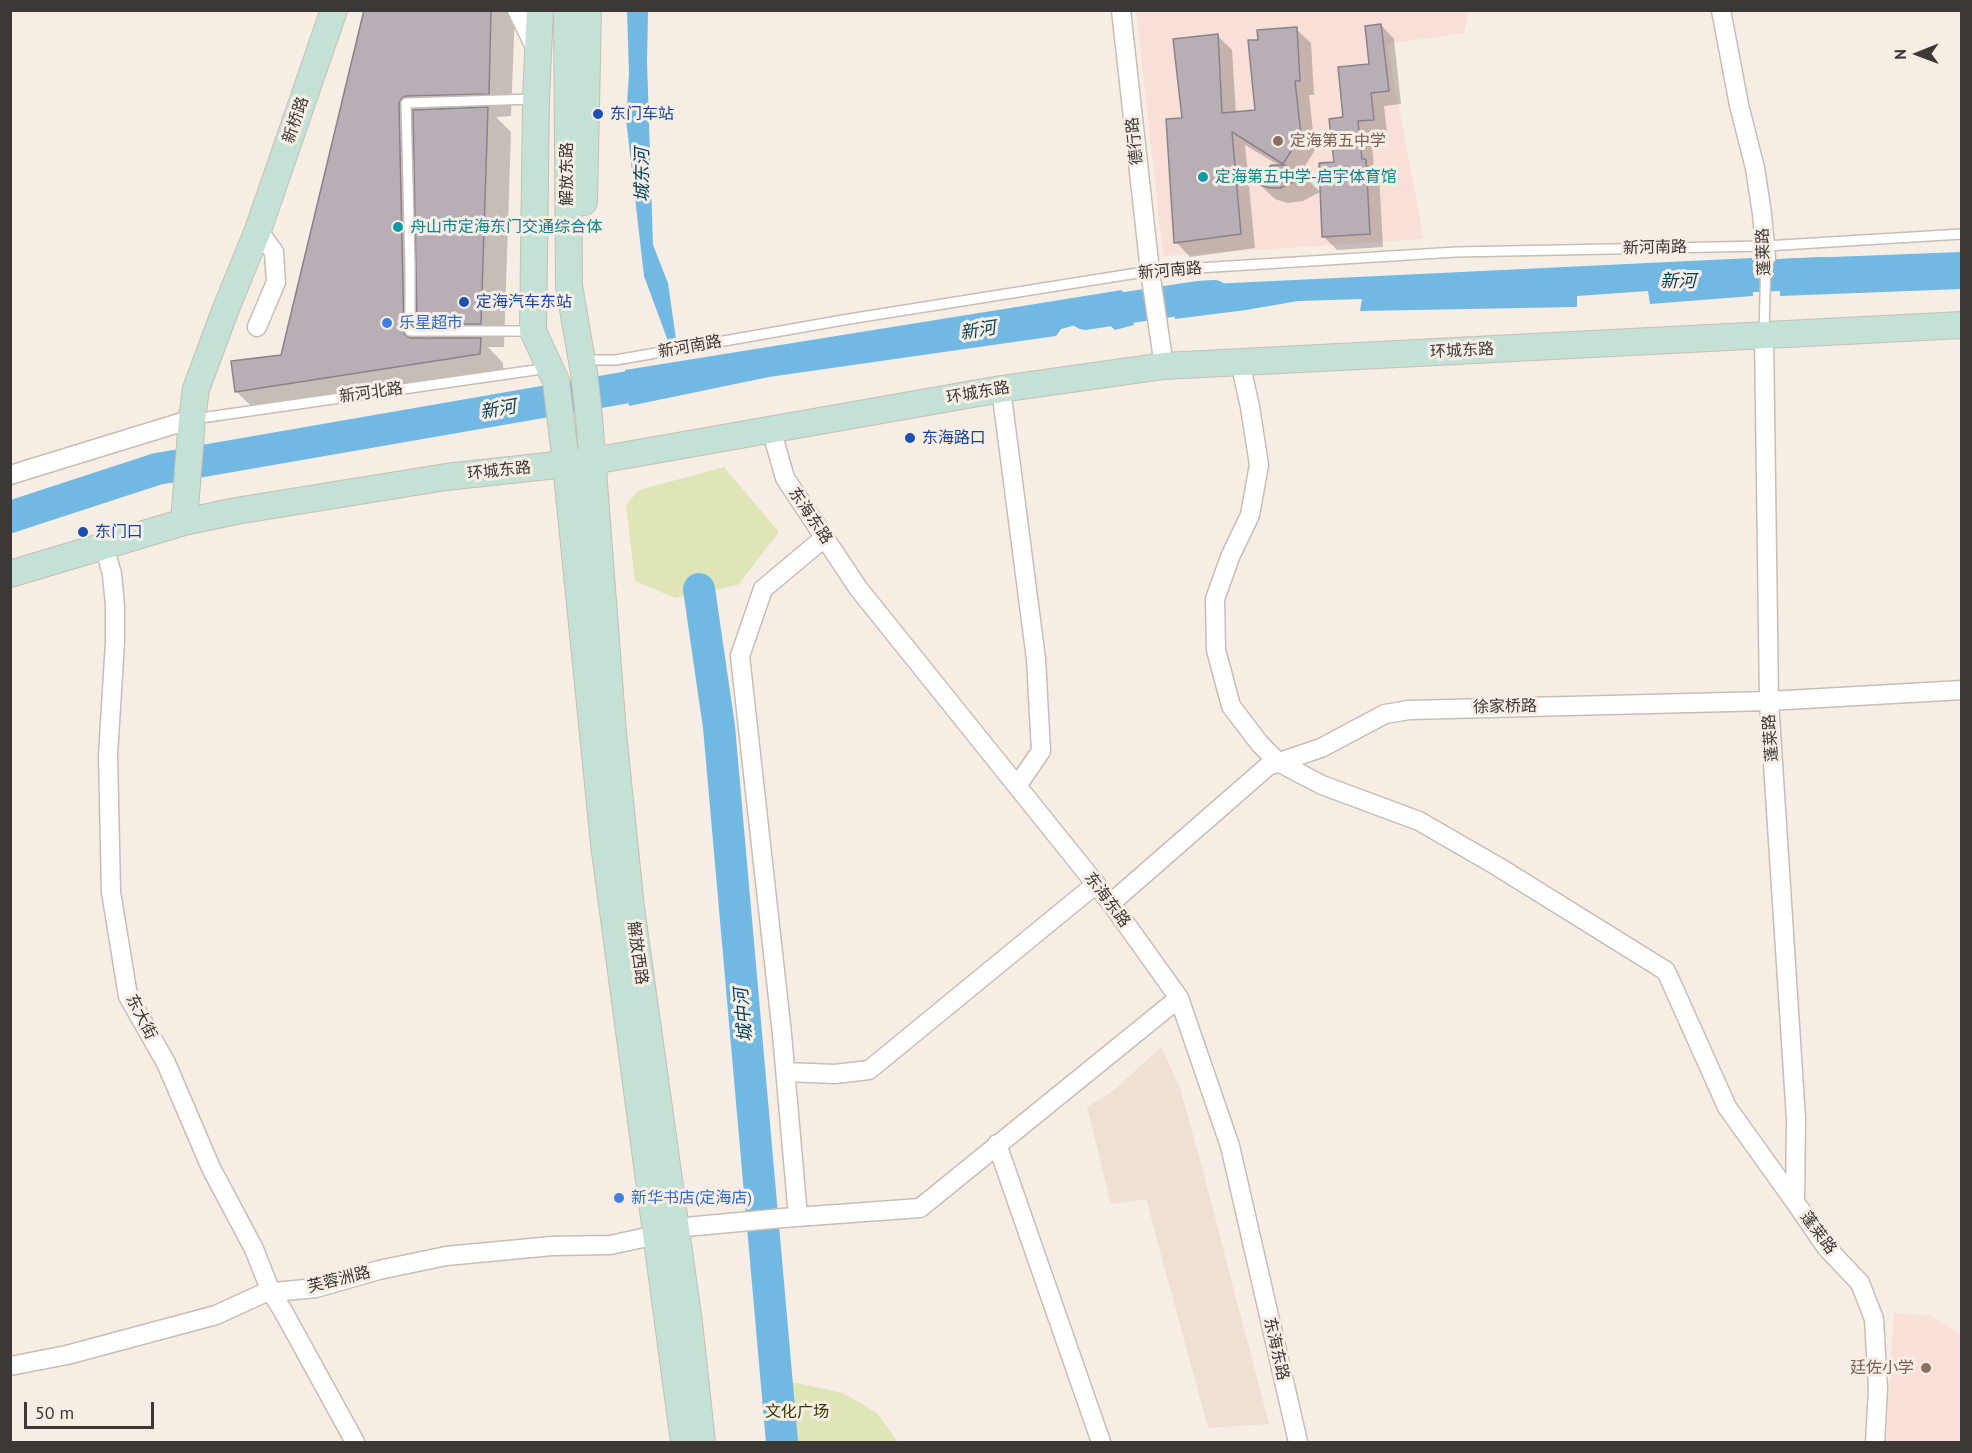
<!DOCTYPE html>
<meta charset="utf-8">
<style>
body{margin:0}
#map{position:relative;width:1972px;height:1453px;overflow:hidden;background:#f6eee5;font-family:"PT Sans",sans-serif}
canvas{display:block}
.frame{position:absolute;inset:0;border:12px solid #3b3835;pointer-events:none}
.north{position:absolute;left:1888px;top:24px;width:60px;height:60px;-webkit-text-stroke:4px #f6eee5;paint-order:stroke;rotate:269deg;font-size:16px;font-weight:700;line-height:24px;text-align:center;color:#3b3835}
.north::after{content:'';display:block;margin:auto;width:21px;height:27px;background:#3b3835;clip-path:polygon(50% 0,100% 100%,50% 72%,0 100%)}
.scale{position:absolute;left:24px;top:1402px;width:130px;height:27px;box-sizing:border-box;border:3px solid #3b3835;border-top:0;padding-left:8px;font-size:18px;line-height:21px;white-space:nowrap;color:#3b3835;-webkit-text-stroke:4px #f6eee5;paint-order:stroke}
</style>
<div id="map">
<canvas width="1972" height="1453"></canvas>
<div class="frame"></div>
<div class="north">N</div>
<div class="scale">50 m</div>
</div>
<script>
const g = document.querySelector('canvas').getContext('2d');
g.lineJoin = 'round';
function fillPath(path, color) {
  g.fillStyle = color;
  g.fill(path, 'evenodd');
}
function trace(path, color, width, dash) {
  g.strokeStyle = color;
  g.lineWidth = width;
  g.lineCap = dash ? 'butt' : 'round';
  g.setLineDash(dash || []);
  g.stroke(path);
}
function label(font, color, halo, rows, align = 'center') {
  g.font = font + ' "PT Sans","Noto Sans SC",sans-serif';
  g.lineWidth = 6;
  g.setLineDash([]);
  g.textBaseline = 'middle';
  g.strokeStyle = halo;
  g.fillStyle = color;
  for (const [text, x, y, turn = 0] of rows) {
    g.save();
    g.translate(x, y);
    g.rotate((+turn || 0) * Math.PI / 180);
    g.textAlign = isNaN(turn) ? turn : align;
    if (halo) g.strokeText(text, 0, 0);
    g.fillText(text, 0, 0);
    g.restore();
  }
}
fillPath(new Path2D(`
 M1161,1047l19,41 19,68 70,268 -61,4 -62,-229 -35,5 -24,-97 26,-16z`), '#eee0d2');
fillPath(new Path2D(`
 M1136,11h333l-5,22 -77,11 37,195 -261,17z
 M1894,1313l38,3 29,20v106h-75z`), '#f8dfd7');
fillPath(new Path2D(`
 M724,467l55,65 -41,53 -63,13 -40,-17 -9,-76 13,-15z
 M765,1376l78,17 34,20 21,29h-129z`), '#e0e5b7');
fillPath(new Path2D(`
 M627,11h21l-1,50 6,184 15,38 8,56 -8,2 -24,-65 -18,-157 3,-46z
 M1961,252v37l-181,7 1,-37z
 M1752,258l1,38 -103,8 -2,-13 -71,5v11l-217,4 2,-12 -64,2 -52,9 -71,9 -5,-33z
 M1122,290l12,35 -19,5 -13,-12 -41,11 -5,7 -287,41 -140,29 -4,-36z`), '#71b8e2');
fillPath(new Path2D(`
 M366,10h149l-4,106 -15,1 15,15 -7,215h-16l15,16v14l-243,38 -24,-24 46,-35zM426,332l8,7h-8z
 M1381,25l13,14 7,65 -17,2 3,26 -16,2 3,35 5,5 4,73 -46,3 -14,-14 12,-73 10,-44 26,-53z
 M1296,29l15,14 3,52h-5l6,55 -15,24 5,3 15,15 -17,9 -16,2 -12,-4 -16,-15 21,-18 -35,-21 10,103 -65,9 -14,-15 8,-123 34,-83 14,14 4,63 21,-2 2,-70z`), '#0003');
trace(new Path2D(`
 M1711,278l112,-5
 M1085,314l113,-17 16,-1
 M10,517l147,-48 512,-89
 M699,589l20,138 63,715`), '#71b8e2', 32);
const building = new Path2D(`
 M364,10h127l-2,84 -83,2 -4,2 -3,5 5,231 6,4h71l-1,16 -245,38 -4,-31 50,-6z
 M1381,24l8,67 -18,2 3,27 -16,1 4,38h4l4,75 -48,3 -3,-74 15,-1 -5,-43 14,-2 -5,-50 31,-3 -4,-38z
 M1297,27l3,54h-5l6,54 -18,29 -51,-32 9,102 -67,9 -8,-124 16,-1 -9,-79 45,-5 4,79 33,-3 -7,-70h10l-1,-10z
 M488,107l-7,217h-64l-4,-214z
 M1271,165h13l22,11 -26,12h-10l-13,-4z`);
fillPath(building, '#b7aeb6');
trace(building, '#8a828a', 1.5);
const lane = new Path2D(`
 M532,331h-122v-64l-4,-164 128,-4
 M1764,333l2,-76
 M584,360h32l233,-41 301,-48 306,-19 309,-6 197,-12
 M194,419l355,-51`);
const street = new Path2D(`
 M517,10l19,39
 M1121,10l29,261 14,95
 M1721,10l18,95 16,63 7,46 4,43
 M257,327l19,-45 -2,-30 -16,-22
 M1764,335l5,366 27,418 -1,83 31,45 34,36 14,36 4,70 -3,53
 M1240,362l10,45 9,58 -9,50 -20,42 -15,42 1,51 15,56 29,38 18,18 44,23 97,36 78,45 169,105 61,136 68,95
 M1001,389l35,270 5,92 -24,35
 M771,429l14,49 73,110 253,315 68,95 51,148 68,296
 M10,475l182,-56
 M104,546l8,28 3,32v36l-7,113 3,137 17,104 38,67 45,105 43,81 17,43 12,19 72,131
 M1111,903l157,-137 53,-18 64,-34 24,-4 360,-9 193,-11
 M786,1072l49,2 34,-4 227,-186
 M997,1144l104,298
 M798,1217l-16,-183 -42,-378 23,-67 61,-51
 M10,1366l57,-11 149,-40 48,-22 52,-5 63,-18 67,-14 106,-10 58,-1 47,-10 18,-7 108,-10 137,-10 259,-210`);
const secondary = new Path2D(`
 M540,10l-4,89 -3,232 23,50 10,83 38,380 80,598
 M567,10l2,276 15,87 5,44 24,316 18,175 58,415 13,119
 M584,202l4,-192
 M184,522l8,-103 4,-30 29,-78 33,-81 76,-220
 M10,574l174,-52 52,-11 210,-34 147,-16 408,-72 163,-23 798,-41`);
trace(lane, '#c6beb5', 12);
trace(street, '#c6beb5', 21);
trace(secondary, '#c6beb5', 28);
trace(lane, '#fff', 9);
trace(street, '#fff', 18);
trace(secondary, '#c4e1d6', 26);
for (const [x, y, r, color] of [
 [598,114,6,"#1a4fb4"],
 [1278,141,6,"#8d6e63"],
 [1203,177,6,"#0f9aa8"],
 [398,227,6,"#0f9aa8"],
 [464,302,6,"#1a4fb4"],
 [387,323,6,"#3f7fe0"],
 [910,438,6,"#1a4fb4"],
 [83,532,6,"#1a4fb4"],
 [619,1198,6,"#3f7fe0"],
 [1926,1368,6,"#8d6e63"]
]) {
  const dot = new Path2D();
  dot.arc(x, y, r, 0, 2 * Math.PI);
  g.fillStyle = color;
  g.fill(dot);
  trace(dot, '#f6eee5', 2);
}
label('16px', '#164399', '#f6eee5', [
 ["东门车站",610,114],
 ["定海汽车东站",476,302],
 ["东海路口",922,438],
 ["东门口",95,532]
], 'left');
label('16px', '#3b3835', '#f6eee5', [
 ["新桥路",296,120,-71],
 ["德行路",1135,141,-96],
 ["解放东路",567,174,-90],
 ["新河南路",1655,248,-1],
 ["蓬莱路",1764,252,-92],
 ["新河南路",1170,271,-5],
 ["新河南路",690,347,-10],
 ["环城东路",1462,351,-3],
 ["新河北路",371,393,-8],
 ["环城东路",978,393,-10],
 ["环城东路",499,471,-6],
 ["东海东路",810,516,56],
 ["徐家桥路",1505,707,-1],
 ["蓬莱路",1771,738,-94],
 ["东海东路",1107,900,53],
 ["解放西路",637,953,82],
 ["东大街",141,1017,63],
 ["蓬莱路",1818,1233,53],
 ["芙蓉洲路",339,1280,-14],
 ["东海东路",1276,1349,77]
]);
label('16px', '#785e54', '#f6eee5', [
 ["定海第五中学",1290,141],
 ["廷佐小学",1914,1368,"right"]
], 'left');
label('16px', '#0d838f', '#f6eee5', [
 ["定海第五中学-启宇体育馆",1215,177],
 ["舟山市定海东门交通综合体",410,227]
], 'left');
label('16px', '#366cbe', '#f6eee5', [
 ["乐星超市",399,323],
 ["新华书店(定海店)",631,1198]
], 'left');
label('16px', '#373900', '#f6eee5', [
 ["文化广场",797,1412]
]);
label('italic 18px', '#003f5b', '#f6eee5', [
 ["城东河",643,175,-90],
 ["新河",1678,282],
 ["新河",978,331,-9],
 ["新河",498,410,-10],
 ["城中河",744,1015,-95]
]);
</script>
